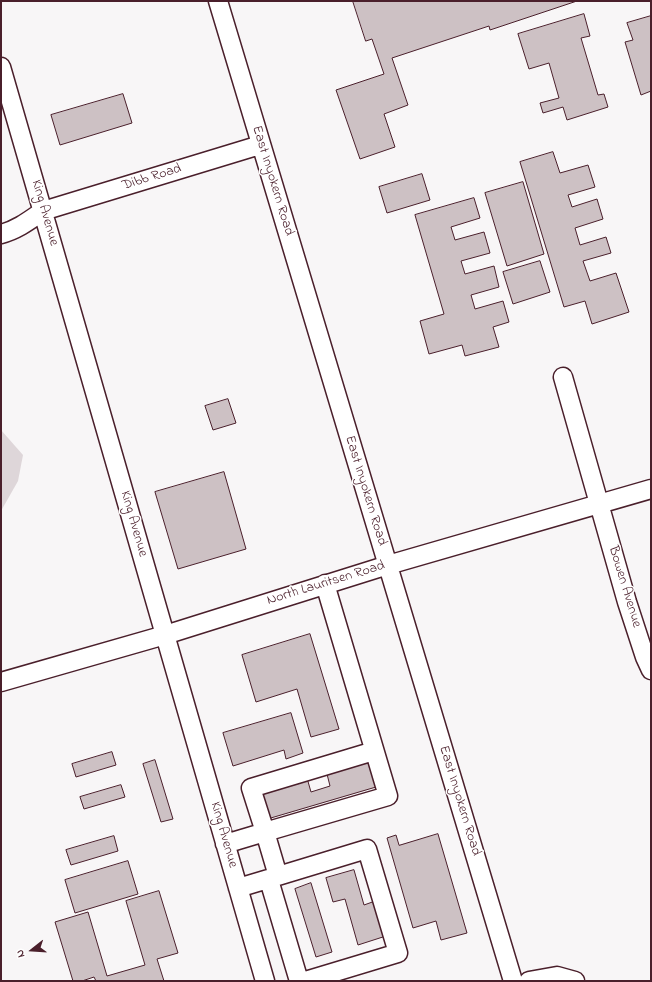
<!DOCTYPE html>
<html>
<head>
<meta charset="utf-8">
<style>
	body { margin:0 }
	#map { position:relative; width:652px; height:982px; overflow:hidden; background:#f8f6f7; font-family:"Indie Flower",sans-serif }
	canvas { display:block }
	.frame { position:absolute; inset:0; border:2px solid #4a1f2b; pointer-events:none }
	.north { position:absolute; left:12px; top:930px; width:40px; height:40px; -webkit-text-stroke:3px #fff; paint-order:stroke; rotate:253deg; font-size:11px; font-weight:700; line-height:16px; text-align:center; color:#4a1f2b }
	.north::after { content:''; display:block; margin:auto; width:14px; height:18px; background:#4a1f2b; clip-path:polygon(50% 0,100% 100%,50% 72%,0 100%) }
</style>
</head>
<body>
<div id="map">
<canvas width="652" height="982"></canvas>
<div class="frame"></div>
<div class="north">N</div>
</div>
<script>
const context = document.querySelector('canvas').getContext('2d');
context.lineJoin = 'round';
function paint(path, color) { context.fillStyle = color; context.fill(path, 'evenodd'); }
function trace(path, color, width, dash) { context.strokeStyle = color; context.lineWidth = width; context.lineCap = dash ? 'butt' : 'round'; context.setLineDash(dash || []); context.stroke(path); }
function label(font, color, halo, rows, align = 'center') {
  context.font = font + ' "Indie Flower",sans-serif'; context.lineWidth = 3; context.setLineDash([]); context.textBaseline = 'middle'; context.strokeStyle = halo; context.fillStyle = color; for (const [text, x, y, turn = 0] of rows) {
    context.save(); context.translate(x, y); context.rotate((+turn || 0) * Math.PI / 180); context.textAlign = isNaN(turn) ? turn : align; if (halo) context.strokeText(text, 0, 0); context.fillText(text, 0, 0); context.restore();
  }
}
paint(new Path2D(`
	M1,430L23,455L18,481L1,511Z`), '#ded6d9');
const building = new Path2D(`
	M353,1H577L490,30L489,26L392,58L408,105L384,114L395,147L360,159L336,90L384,74L372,39L366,41Z
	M584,14L590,36L581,38L598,95L604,94L608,107L567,120L563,107L543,113L540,103L559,98L549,63L529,69L518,34Z
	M651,16V91L641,95L625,42L633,40L627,23Z
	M123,94L132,123L60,145L51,115Z
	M553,152L560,173L588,165L595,187L568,195L572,207L597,199L603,219L575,228L580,245L606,237L611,253L583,261L590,281L616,273L629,312L592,324L585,301L564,307L520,162Z
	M422,174L430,200L387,213L379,187Z
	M523,182L544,254L507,266L485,193Z
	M474,198L480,218L451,227L455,240L484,232L490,253L461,261L465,274L494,266L499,287L471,295L475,309L503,301L509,322L493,327L499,347L465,356L462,345L429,354L420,321L444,314L415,215Z
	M540,261L550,292L513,304L503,272Z
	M228,399L236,423L213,430L205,406Z
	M224,472L246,549L178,569L155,492Z
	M310,634L339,729L311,737L297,689L256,702L242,655Z
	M291,713L303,753L286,759L284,750L233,766L223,733Z
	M112,752L116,765L76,777L72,764Z
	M155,760L173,819L161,822L143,764Z
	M369,761L376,787L264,820L256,794L307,778L311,792L330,786L327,774Z
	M121,785L125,797L84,809L80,797Z
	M438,834L467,933L441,940L436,921L413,928L387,838L396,835L399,845Z
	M114,836L118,851L71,865L66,850Z
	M128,861L138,894L75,913L65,880Z
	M354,870L364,905L378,900L389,935L358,945L345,899L333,902L326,878Z
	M311,883L332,952L316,957L295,889Z
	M159,891L178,953L157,959L164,981H96L94,977L82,981H73L55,922L88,912L107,976L145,965L126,901Z`);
paint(building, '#cdc1c4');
trace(building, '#4a1f2b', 1);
const minor = new Path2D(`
	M218,1L513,981
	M1,67L265,981
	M1,234C17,230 30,220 43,211L260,145
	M563,377L627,602L645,657L651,670
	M1,682L165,635L388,565L651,489
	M225,844L265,832L251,788L374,751
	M269,880L299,981
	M238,888L278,876
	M305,981L398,953L367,849L278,876L265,832L388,796L325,584
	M529,981L557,976L575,981`);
trace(minor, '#4a1f2b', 21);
trace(minor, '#fff', 18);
label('14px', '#4a1f2b', '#fff', [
	["Dibb Road",152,178,-17],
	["East Inyokern Road",272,181,73],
	["King Avenue",44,213,74],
	["East Inyokern Road",365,491,73],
	["King Avenue",133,524,74],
	["North Lauritsen Road",326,584,-17],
	["Bowen Avenue",624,587,73],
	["East Inyokern Road",459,801,73],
	["King Avenue",223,835,74]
]);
</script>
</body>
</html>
